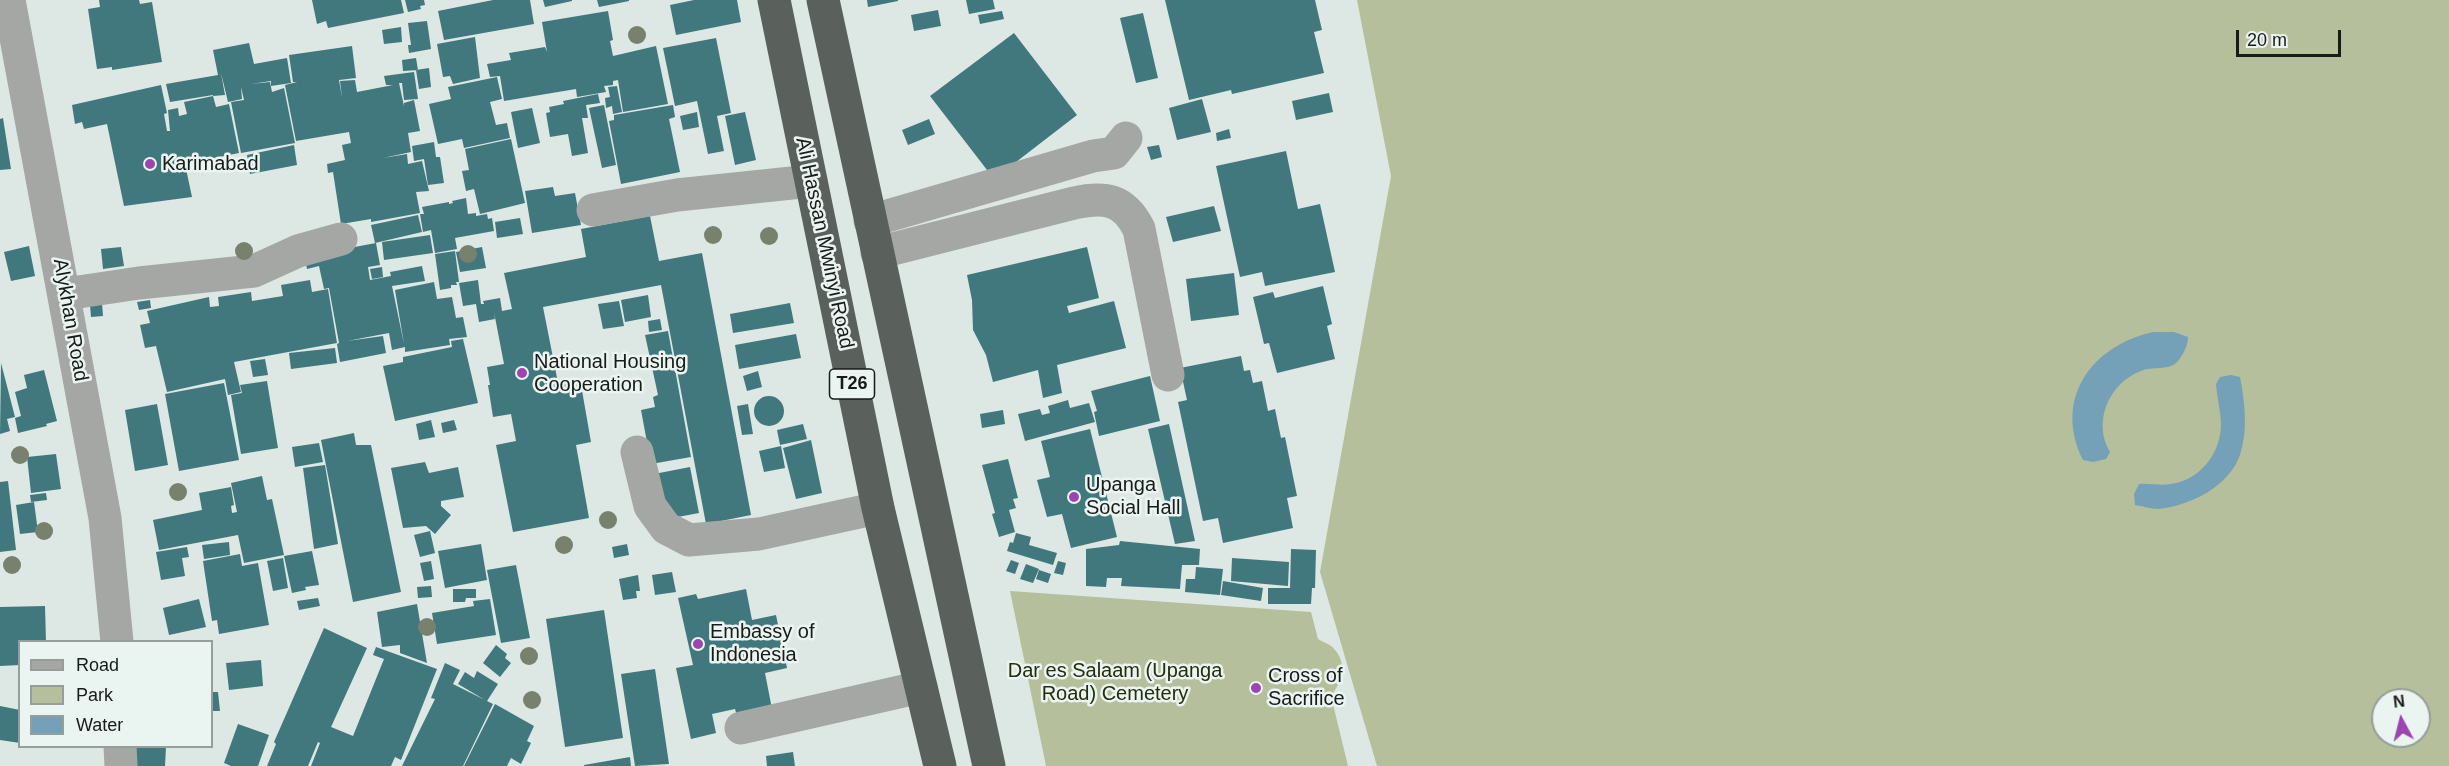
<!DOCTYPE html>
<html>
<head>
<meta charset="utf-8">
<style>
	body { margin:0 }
	#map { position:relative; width:2449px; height:766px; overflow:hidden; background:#dde7e4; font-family:Helvetica,sans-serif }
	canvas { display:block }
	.legend { position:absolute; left:18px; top:640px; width:195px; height:108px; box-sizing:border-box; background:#eaf4f1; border:2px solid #969d9b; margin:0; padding:8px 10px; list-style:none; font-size:18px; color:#181b1a }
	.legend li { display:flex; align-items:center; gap:12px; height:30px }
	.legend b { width:30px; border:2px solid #969d9b }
	.north { position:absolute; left:2371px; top:688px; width:60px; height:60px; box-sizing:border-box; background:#eaf4f1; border:2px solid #969d9b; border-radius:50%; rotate:353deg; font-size:16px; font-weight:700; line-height:24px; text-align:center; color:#181b1a }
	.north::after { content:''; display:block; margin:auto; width:21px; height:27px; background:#9c45b2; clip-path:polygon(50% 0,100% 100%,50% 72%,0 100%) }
	.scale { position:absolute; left:2236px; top:30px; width:105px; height:27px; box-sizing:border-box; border:3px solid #181b1a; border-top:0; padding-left:8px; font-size:18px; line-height:21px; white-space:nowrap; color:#181b1a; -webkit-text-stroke:4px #eaf4f1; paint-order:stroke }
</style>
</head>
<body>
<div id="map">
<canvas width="2449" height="766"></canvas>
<ul class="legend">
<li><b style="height:8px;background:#a4a7a4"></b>Road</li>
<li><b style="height:16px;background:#b6bf9b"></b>Park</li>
<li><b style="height:16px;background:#74a0b8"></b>Water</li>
</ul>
<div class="north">N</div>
<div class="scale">20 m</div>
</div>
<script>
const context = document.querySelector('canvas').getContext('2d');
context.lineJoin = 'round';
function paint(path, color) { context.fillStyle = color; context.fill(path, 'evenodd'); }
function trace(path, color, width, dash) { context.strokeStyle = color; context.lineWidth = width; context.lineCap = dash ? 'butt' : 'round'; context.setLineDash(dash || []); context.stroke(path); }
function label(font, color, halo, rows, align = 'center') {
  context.font = font + ' Helvetica,sans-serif'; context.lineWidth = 5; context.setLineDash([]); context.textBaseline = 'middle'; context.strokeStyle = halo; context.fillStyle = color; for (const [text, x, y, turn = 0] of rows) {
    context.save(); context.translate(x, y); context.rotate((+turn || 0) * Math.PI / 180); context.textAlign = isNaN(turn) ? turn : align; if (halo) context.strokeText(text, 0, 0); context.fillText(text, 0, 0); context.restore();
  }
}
paint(new Path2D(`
	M1357,0H2449V766H1377L1320,572L1391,176ZM2383,700H2419V736H2383Z
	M1010,591L1311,612L1318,639C1323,642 1332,645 1335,650C1348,665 1341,683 1331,696L1348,766H1046Z`), '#b6bf9b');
paint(new Path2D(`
	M2153,332H2174L2188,337C2188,345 2183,356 2177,362C2169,371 2151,366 2141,371C2109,383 2092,422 2110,452L2106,459L2093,462L2083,460C2053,399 2091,346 2153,332Z
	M2231,375L2240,377C2245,403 2248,430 2240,455C2229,487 2189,506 2158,509C2151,509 2143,506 2135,505L2134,494L2139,484C2150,483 2160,486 2171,484C2200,480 2220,454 2221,426C2221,412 2217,398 2216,384L2220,377Z`), '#74a0b8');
paint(new Path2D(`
	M99,0H139L140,4L152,2L162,62L112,70V67L97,69L88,9L100,7Z
	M312,0H401L404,13L328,28L326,21L317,24Z
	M405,0H424L425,5L420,6L421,9L408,12Z
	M493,0H530L534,24L444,40L438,11Z
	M543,0H572V1L545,7Z
	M597,0H629V1L599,7Z
	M694,0H737L741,22L676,35L670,5Z
	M867,0H898V1L868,7Z
	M966,0H993L995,9L969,14Z
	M1165,0H1315L1322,30L1314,32L1324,73L1232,94L1231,90L1189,100Z
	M938,10L941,26L914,31L911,15Z
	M608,11L613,40L610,41L613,56L656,46L668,104L623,112L618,80L613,81V85L604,86L606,92L577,97L576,89L504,101L500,76L490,77L487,64L511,60L509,53L545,47L547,52L542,22Z
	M1002,11L1004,19L980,24L978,15Z
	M1143,13L1158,78L1136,83L1120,18Z
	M427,21L431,49L409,53L408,45H411L408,23Z
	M401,27L402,42L384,44L382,30Z
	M1014,33L1077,115L994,179L930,96Z
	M475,37L480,78L453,84L450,76L443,77L437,44Z
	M716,38L731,113L717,116L724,151L708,154L697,101L675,106L663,48Z
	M249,43L254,64L287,58L291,83L271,86V81L251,84L270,82L272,92L284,88L295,143L241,153L231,102L244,100L241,87L242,99L228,102L221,73L225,95L213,96V95L170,102L166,84L218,75L213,50Z
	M352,46L356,78L339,80L342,98L340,81L355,80L357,92L393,85H386L384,76L414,72L418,99L404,100L402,83H399L404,106V103L414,100L420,131L408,133L411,152L383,158L407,154L408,164L422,161L429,191L416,192L420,213L371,222V219L341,224L333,172L328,173L327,164L345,160L342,145L351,143L349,132L296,141L285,85L297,82H293L289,55Z
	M416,58L418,70L403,71L402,60Z
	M429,68L431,87L419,89L416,70Z
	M497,77L502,99L490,102L496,125L507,123L510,138L464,148L462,139L438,144L429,104L451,99L448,87Z
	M161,85L167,113L164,114L167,131H170L168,110L178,108L179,116L187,114L184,102L213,96L216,107L229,104L239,153L185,164L192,197L124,206L107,124L84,129L82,122L75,124L72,105Z
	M617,86L622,112L613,114L612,106L606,108L605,98L610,97L608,87Z
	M1329,93L1333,112L1296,120L1292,101Z
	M598,94L600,103L586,105L588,118H582L588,153L572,156L568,134L550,137L546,113L550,112L549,107L564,104L563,101Z
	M1202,99L1211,132L1177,140L1169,108Z
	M604,105L616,165L602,168L589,108Z
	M673,105L675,117L669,119L680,172L621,184L609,121L614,120V115Z
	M532,108L540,143L518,148L511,112Z
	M697,112L699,127L683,130L680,116Z
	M745,112L756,160L735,165L725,116Z
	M3,118L11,169L0,170V119Z
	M929,119L935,134L908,145L902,130Z
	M1229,129L1231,138L1217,141L1216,133Z
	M511,139L525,203L480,214L474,189L466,191L462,171L469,170L465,149Z
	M434,142L436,157H440L444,183L428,185L424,159L414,161L412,146Z
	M294,145L297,165L250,174L247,155Z
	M1159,145L1162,157L1151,160L1147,147Z
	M1286,151L1298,209L1320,204L1335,272L1265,286L1262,272L1240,277L1216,166Z
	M553,187L555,196L575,193L581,225L532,233L525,191Z
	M466,198L468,214L476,213V216L487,214L488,219L492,218L494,231L455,238L457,249L435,253L431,230L423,232L420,214H424L422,207L449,202V204L453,203L452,201Z
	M1214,206L1221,231L1173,242L1166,217Z
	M418,215L422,232L375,243L371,225Z
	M650,216L659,261L702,253L751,515L706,524L661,285L543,307L558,383L580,379L591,442L576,445L589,518L513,532L496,445L516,441L511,414L493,417L488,385H490L487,367L504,364L494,312L495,319L479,322L476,304L463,306L459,283L478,280L481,304H484L483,301L500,298L502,311L512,309L504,273L586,257L581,229Z
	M520,218L523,234L497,238L495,222Z
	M430,235L433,253L384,260L382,242Z
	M376,243L380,265L368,267L370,280L391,276L390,272L422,266L425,281L392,286L404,344L395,290L434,282L437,299L452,297L456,318L463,317L467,337L449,339L450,345L405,352V347L392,350L389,333L347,341L383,336L386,353L340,362L337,344L339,343L329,288L324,289L319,266L307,269L305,259L317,254Z
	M29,246L35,276L11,281L4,252Z
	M121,247L124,266L103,269L101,249Z
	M482,247L486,268L460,272L456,252Z
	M1087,247L1099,298L1067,306L1069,313L1114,301L1126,348L1057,365L1062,393L1043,398L1038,370L993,382L986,355L973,330L972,300L967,275Z
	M455,251L459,282H456L457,285H451V288L440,290L435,254Z
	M382,267L383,277L372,279L370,269Z
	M1234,273L1239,315L1191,321L1186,279Z
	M310,280L312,292L328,289L337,343L234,362L241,392L228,395L225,379L167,392L156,346L145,348L140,325L150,323L147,311L209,297L210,307L219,306L218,297L251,292L252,301L283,296L281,285Z
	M1323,286L1332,324L1327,326L1335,359L1277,373L1269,343L1264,344L1253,297L1273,292L1275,298Z
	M648,295L651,317L625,322L621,300Z
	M150,300L151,308L139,310L137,302Z
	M619,301L624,326L603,329L598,304Z
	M102,303L103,316L91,317L90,305Z
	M790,303L794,323L733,333L730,314Z
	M660,319L662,330L649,332L648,321Z
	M668,331L691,457L651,464L641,410L655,407L653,397L658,395L645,335Z
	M796,334L801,358L739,369L735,345Z
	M463,339L478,403L395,421L383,366L403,362V357L452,347L451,341Z
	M335,348L337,363L291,369L289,353Z
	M1241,356L1244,371L1250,370L1253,383L1262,381L1268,411L1275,409L1281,438L1285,437L1297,496L1287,498L1293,528L1223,543L1218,518L1203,521L1178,402L1187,400L1180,368Z
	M265,359L268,375L253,377L250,361Z
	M1,363L15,417L7,419L10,431L0,434Z
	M44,370L57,421L46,424L47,426L18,433L15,418L21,416L15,392L27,388L24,375Z
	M758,371L762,387L747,391L743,376Z
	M1150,376L1160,421L1099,436L1094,412L1097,411L1091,391Z
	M267,381L278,448L241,454L231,395L242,393L240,385Z
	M224,383L239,460L179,471L165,394Z
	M754 411a15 15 0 1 1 30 0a15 15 0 1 1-30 0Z
	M1068,400L1070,408L1089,403L1095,422L1025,441L1018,414L1040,409L1042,415L1050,413L1048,406Z
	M157,404L168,465L135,471L125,410Z
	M748,404L753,434L742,435L737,406Z
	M1003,410L1005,424L982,428L980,414Z
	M431,420L435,437L419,440L416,424Z
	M454,420L457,430L443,433L441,423Z
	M803,424L807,439L780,445L777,430Z
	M1169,424L1195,541L1175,544L1148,429Z
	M1090,429L1117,537L1071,548L1062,514L1047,517L1037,480L1050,477L1041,441Z
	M354,433L356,445H371L401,592L353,602L321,440Z
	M811,440L822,493L796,499L783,448Z
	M319,443L323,462L295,467L292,447Z
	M781,446L785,468L764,472L759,451Z
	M56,454L61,489L31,493L27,457Z
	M1008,459L1018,498L1013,499L1016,508L1009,510L1015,532L999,537L992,514L995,513L982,465Z
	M425,462L429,473L458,467L464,497L441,501V506L451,515L435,534L426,526L403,528L391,468Z
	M325,465L338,544L314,549L303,468Z
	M690,467L699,513L667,519L649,475Z
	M262,476L267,500L272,499L284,555L244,563L238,535L159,550L153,520L202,510L199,493L231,487L234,505L231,506L232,513L237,512L231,483Z
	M8,481L16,550L0,552V482Z
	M46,493L47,500L31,502L30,495Z
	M34,502L38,532L20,534L16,505Z
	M430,531L435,553L420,557L414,535Z
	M1016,533L1031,537L1029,545L1057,553L1053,565L1007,551L1010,542L1013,543Z
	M1120,541L1200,549L1199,565H1182L1180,589L1121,586L1122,578H1107L1106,587L1086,586V549L1119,545Z
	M229,542L230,555L204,559L202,545Z
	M481,544L487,580L445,588L438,551Z
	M627,544L629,555L614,558L612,547Z
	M187,547L189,557L182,558L185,576L161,580L156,552Z
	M1291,549L1316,550L1315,588H1312L1311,604H1268V588H1290Z
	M312,551L319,585L305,587L306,590L292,593L284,556Z
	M240,554L242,566L258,563L269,625L219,634L217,620L212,621L203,561Z
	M283,558L288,588L273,591L267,561Z
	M1232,558L1289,562L1288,586L1231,581Z
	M1011,560L1019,563L1015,574L1006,571Z
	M431,561L434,579L424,581L420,563Z
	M1058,561L1066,563L1063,575L1054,573Z
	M1026,564L1039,569L1033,583L1020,579Z
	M516,565L530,638L501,643L487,570Z
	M1196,567L1223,569L1220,595L1185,592L1186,579H1195Z
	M1039,570L1051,574L1048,583L1036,579Z
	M672,572L676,592L655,595L652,575Z
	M638,575L640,591H636L637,598L623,600L619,579Z
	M1223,581L1263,588L1261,601L1221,595Z
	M431,586L432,597L418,598L417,587Z
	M453,589H476V598H466L465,602H453Z
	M746,589L752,620L776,615L787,668L765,673L772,709L737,716L735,709L712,714L716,733L691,739L676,668L693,665L678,598L696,594L698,599Z
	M318,598L320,606L299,610L297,601Z
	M199,599L206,627L169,635L163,608Z
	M490,599L496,635L437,644L432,613L474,606L473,601Z
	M417,604L427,663L400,653V645L382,647L377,612Z
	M45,606L46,642H20V665L0,666V607Z
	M604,610L623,738L565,747L546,619Z
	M324,628L367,648L331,727L353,736L384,659L373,655L376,647L437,669L401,760L395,757L391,766H311L320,743L318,742L308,766H267L276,744L274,742Z
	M496,645L507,654L505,658L511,663L500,677L483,663Z
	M261,660L263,686L229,690L226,663Z
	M445,663L460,670L453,684L485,700L458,684L465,672L474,678L477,671L498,684L487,701L493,704L463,766H402L435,699L431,698Z
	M655,669L669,764L635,766L621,674Z
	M212,692H218L220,711H212Z
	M495,704L534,726L527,741L531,743L521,764L511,758L507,766H464Z
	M0,706L20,710V743L0,740Z
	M238,724L269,735L258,766H231L224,763Z
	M132,747H166L165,766H130Z
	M793,752L795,766H767L766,756Z
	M630,757L631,766H584V765Z`), '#40787e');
trace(new Path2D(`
	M9,0L105,518L117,642
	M593,210L677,195L811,181
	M870,221L1093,156L1114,153L1126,138
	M877,253L1074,203C1105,196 1124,199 1139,229L1168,375
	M65,294L139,283L254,271L298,251L341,239
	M637,452L650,506L666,528L689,540L759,534L878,508
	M741,728L921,687
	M120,746L121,766`), '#a4a7a4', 33);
trace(new Path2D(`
	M774,0L878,508L940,766
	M823,0L989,766`), '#5a605b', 33);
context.fillStyle = '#78816d';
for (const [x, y] of [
	[637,35],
	[713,235],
	[769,236],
	[244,251],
	[468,254],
	[20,455],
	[178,492],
	[608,520],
	[44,531],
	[564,545],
	[12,565],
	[427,627],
	[529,656],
	[532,700]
]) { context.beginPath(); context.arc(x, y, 9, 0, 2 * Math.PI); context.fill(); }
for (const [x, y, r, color] of [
	[150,164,6,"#9c45b2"],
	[522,373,6,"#9c45b2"],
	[1074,497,6,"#9c45b2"],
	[698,644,6,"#9c45b2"],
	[1256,688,6,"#9c45b2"]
]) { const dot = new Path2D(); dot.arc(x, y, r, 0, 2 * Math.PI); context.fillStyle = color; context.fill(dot); trace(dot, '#eaf4f1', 2); }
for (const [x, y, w] of [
	[852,384,45]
]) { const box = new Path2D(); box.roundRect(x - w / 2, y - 15, w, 30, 4.5); context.fillStyle = '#eaf4f1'; context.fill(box); trace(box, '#181b1a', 1.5); }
label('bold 18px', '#181b1a', null, [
	["T26",852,384]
]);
label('20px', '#181b1a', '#eaf4f1', [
	["Karimabad",162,164],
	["National Housing",534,362],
	["Cooperation",534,385],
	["Upanga",1086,485],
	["Social Hall",1086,508],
	["Embassy of",710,632],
	["Indonesia",710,655],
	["Cross of",1268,676],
	["Sacrifice",1268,699]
], 'left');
label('20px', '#181b1a', '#eaf4f1', [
	["Ali Hassan Mwinyi Road",824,243,78],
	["Alykhan Road",70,320,80]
]);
label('20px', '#262d0b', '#eaf4f1', [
	["Dar es Salaam (Upanga",1115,671],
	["Road) Cemetery",1115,694]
]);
</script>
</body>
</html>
